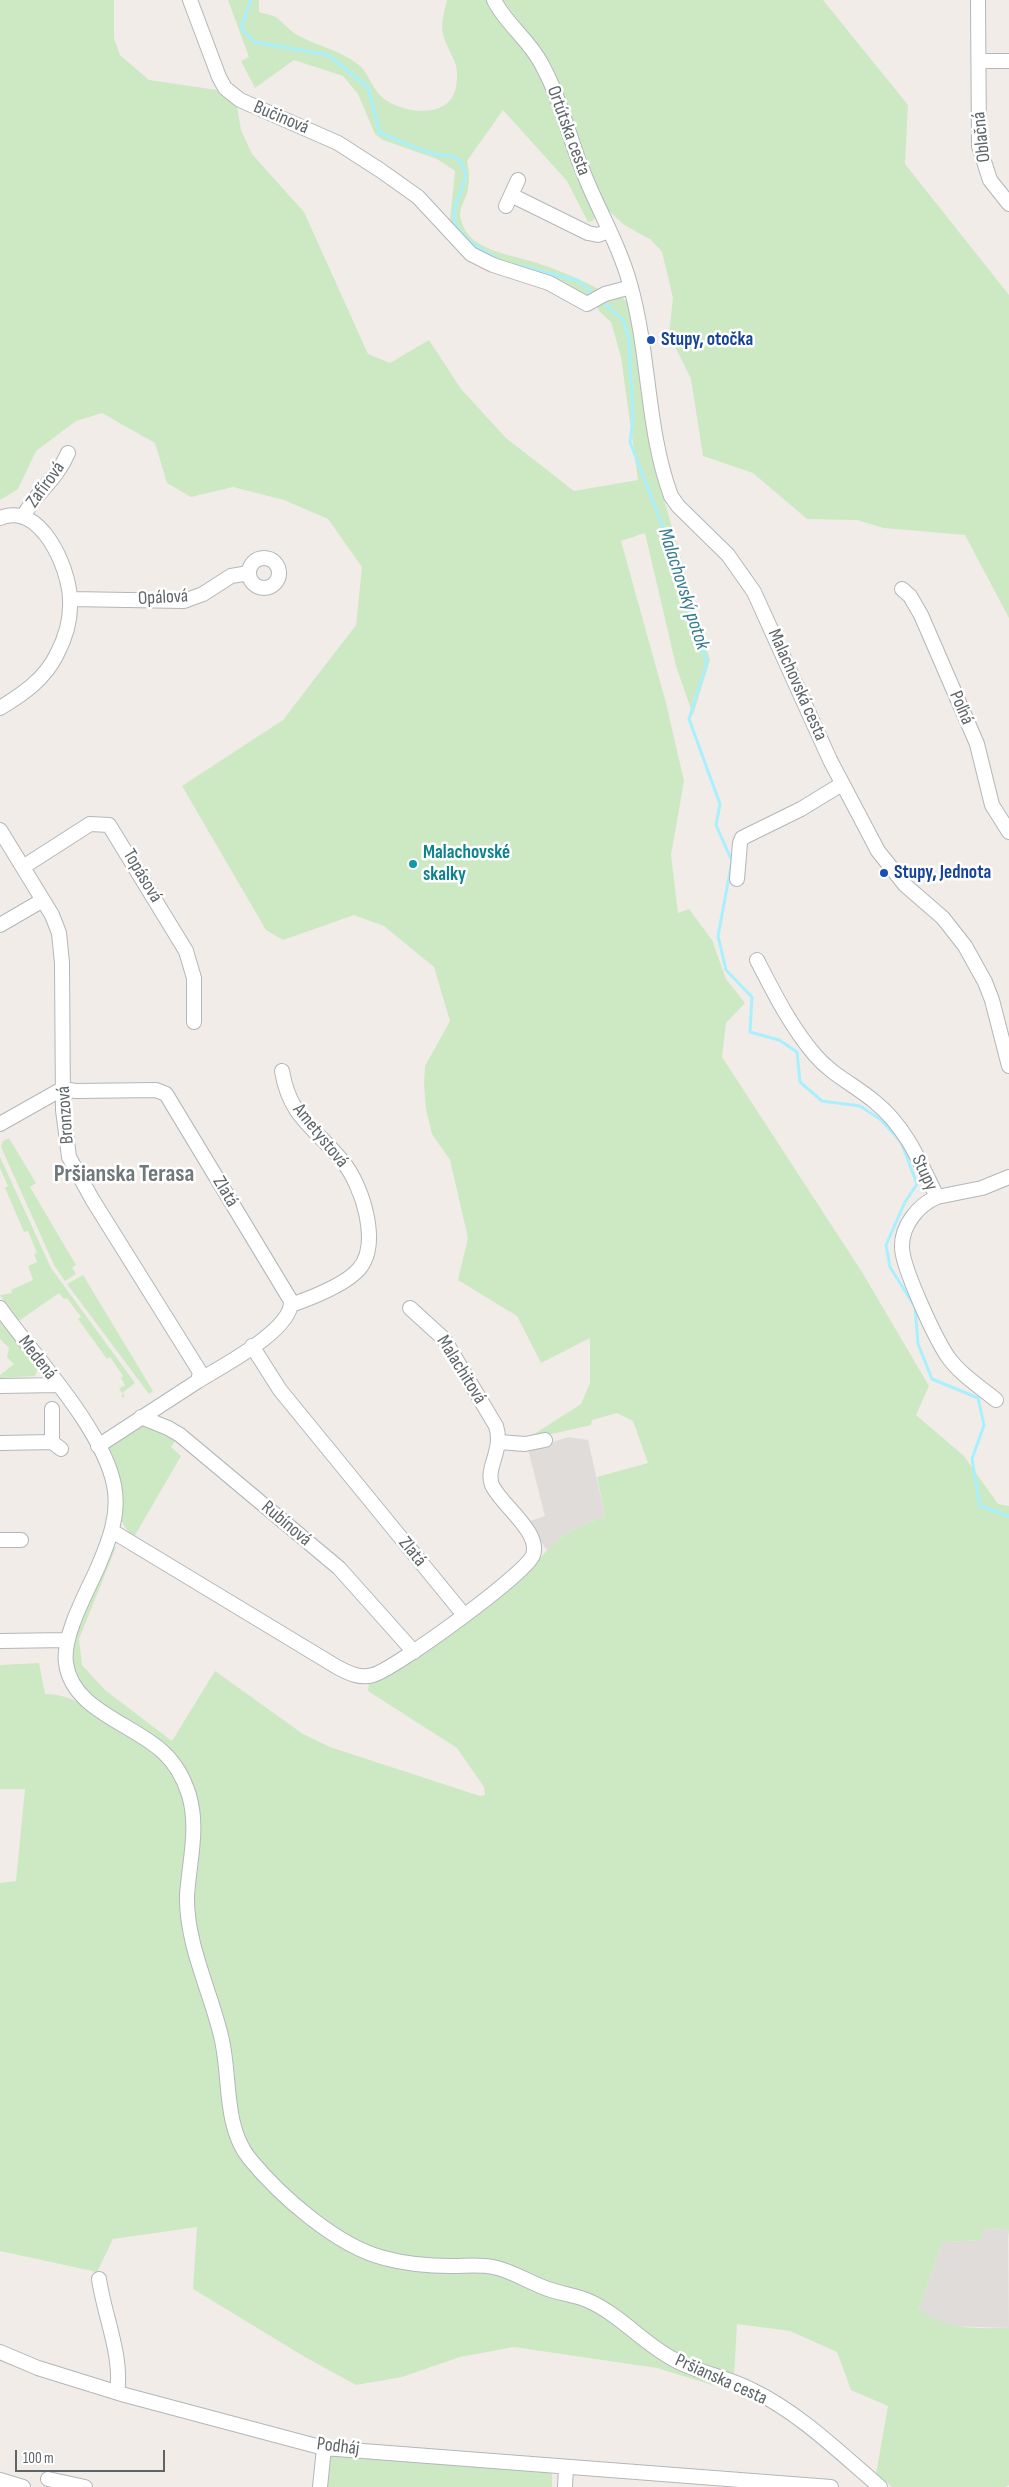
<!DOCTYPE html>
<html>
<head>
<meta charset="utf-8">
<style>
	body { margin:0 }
	#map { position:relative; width:1009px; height:2487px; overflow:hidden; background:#f1ece7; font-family:"Sofia Sans Condensed",sans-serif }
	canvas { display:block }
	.scale { position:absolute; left:15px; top:2450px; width:150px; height:22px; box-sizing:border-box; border:2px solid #5e6568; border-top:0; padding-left:6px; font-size:15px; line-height:18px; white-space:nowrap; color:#5e6568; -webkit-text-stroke:4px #fff; paint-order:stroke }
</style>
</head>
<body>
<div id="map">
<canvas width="1009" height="2487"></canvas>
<div class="scale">100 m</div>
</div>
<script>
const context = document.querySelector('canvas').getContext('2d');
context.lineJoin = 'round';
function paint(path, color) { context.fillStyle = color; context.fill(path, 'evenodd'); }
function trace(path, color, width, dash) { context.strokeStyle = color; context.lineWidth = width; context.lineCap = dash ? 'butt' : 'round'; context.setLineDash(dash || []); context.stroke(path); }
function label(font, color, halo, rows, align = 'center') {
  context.font = font + ' "Sofia Sans Condensed",sans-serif'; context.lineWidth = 5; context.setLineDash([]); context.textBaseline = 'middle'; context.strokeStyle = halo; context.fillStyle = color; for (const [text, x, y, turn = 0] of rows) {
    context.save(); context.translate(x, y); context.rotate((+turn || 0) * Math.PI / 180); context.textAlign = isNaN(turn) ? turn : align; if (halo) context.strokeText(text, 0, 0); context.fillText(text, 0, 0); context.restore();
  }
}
paint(new Path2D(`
	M569,1437L588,1440L605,1516L568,1532L547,1550L527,1522L545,1516L528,1449Z
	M1008,2228L1009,2328L950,2326L930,2317L919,2309L942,2242L982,2240L981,2229Z`), '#e0dcd9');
paint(new Path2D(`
	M0,0H114V38L120,55L149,80L224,91L237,107L241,130L252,154L304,212L368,354L390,363L429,340L461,389L506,438L574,491L638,480L621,357L611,322L599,311L597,305L607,297H622L630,305L659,482L710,660L693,715L676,666L645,533L621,541L666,703L684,781L671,855L678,913L689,909L712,940L726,979L745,1003L726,1023L722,1057L862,1272L929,1386L916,1415L964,1456L998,1504L1009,1506V2240L1008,2228L982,2229V2240L942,2242L919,2309C948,2331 975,2328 1009,2328V2485L1005,2487H892L876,2474L888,2406L851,2390L837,2352L790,2331L737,2324L734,2377L719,2387L657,2368L514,2347L460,2357L402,2377L356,2385L305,2357L193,2289L197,2227L113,2239L97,2272L0,2251V1883L16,1881L25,1789H0V1665L39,1663L45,1694C72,1694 87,1708 110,1722C128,1735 150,1746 165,1762C193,1794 191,1879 195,1921L194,1901L201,1826L199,1813L185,1769L92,1697C81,1686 71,1673 71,1657C71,1629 99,1577 110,1550L116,1547L79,1639L82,1665L105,1690L172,1741L215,1671L303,1734L330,1747L480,1796L485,1795L484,1787L457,1748L368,1691L369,1682L499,1594L535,1565L547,1550L568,1532L605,1516L597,1477L648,1463L633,1421L617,1413L592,1420L591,1425L525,1440L581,1404L590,1383V1338L541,1363L517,1316L458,1280L468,1238L450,1160L432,1134L426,1109L424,1084L425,1066L450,1021L434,967L384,926L354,915L283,940L266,930L182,786L283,720L356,625L362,567L328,519L284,500L233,487L191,497L167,483L155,443L102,413L76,421L36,451L18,489L0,500Z
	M228,0H259V12C265,14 273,15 277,18C283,22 288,29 294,33C315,46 339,49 359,65C369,73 372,89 383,98C403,114 450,120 456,87C461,60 449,57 443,34C440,23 445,10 447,0H486L501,24L531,57L542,79L582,188L596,215L593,221L588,222L567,181L503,110L467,161C469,170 470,178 468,188C467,199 457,209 461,220C469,252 512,254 537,263C560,271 582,279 603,292L594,298L548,278L485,258L456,232L450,220L455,171L437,159L383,140L375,134L358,94L343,76L294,60L255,88L241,61L249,57Z
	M503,0H823L908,105L905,164L1009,295V618L965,535L884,528L857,520L807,519L753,473L703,456L691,379L669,334L673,298L662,252L651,240L623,224L605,207L551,64Z
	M9,1138L36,1183L30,1187L76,1265L72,1268L76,1274L65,1281L54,1265L1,1147L3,1141Z
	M0,1157L51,1268L135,1383L123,1392L125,1398L121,1396L123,1394L119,1389L125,1385L121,1378L123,1376L110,1357L107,1359L78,1319L81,1317L67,1298L64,1299L59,1293L20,1320L15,1318L0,1295L12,1293L11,1290L33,1280L28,1266L37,1262L34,1254L37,1253L28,1231L24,1232L5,1188L8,1186L0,1168Z
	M83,1275L153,1391L149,1394L67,1284Z
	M0,1322L38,1368L35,1376L0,1378V1375L14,1364L7,1357L9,1348L0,1339Z
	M139,1425L166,1431L176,1440L171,1447L181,1456L134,1537C113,1521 112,1478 107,1453L109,1447Z
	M331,2455L552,2472V2487H327Z`), '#cde9c3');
trace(new Path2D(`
	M251,0L241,28L254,42L328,55L368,87L380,133C399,140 418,150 438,155C444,156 451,154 456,158C479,176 451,197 454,218C456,237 486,252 501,261
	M516,265L579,281L595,296
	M602,301L624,321L629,340L633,418L630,442L669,543L707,663L689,719L720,804L716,825L732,861L718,936L726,970L752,997L750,1032L779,1040L797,1052L800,1082L822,1101L860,1106L881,1120L901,1142L917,1184L905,1202L886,1245L890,1267L915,1307L918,1344L932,1379L978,1398L984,1425L972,1459L980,1506L1009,1516`), '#a9f0ff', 3);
const minor = new Path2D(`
	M190,0L219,77L225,88L240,100L338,143L380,170L418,197L471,254L493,265L549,283L587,304L605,294L631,287
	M494,0C506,24 529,40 541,63C560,97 568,134 582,169C597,208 619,244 630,284C650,354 646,428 671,496L678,506L728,555L754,592L830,760L878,851L905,885L943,918L965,946L985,982L992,1000L1009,1066
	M978,0L979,146L990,180L1009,204
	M979,61H1009
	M511,195L588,233L598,235L609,231
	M506,206L518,180
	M23,517C35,493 56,481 68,453
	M0,518C40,501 69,567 70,599C71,617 66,637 57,654C45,679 23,694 0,708
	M249 573a15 15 0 1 1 30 0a15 15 0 1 1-30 0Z
	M902,589L910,596L921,615L977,744L992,805L1009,832
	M71,599L184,601L203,594L231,576L249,573
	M0,830L52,915L59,933L62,963L63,1110L69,1157L92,1199L200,1372L198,1381L98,1446
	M23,867L90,824L109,825L186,951L194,978V1022
	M737,879L740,843L742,838L801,809L842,784
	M0,925L43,900
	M757,960C774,993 791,1027 815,1055C832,1075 855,1085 875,1102C906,1127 920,1162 937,1197C918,1205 901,1226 902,1248C903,1269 935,1338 948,1357C960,1374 980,1387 996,1400
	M282,1071C290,1119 316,1128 343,1162C362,1185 381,1243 359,1269C345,1285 311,1298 291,1305
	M62,1089L76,1091L156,1090L166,1094L291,1301C293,1330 220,1367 198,1381
	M0,1124L62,1089
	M937,1197L982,1188L1009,1177
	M0,1308C34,1356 103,1429 114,1485C120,1514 109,1541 98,1567C87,1592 62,1636 66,1663C72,1710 132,1723 163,1752C175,1763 184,1779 189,1795C199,1829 189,1862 187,1896C186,1943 210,1990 221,2036C231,2075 223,2125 249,2158C280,2196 337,2246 384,2258C406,2264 428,2266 451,2266C465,2266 479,2264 493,2267C513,2271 530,2283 548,2289C562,2294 576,2295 589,2301C620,2315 643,2343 673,2359C698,2373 727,2377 752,2390C800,2413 840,2453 880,2487
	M252,1346L280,1390L464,1615
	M0,1386L58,1385
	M52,1409V1442
	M141,1417L168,1428L180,1435L339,1568L414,1652
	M499,1442L525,1444L545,1440
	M0,1443L52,1442L61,1449
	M112,1531L337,1667C348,1673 360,1679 373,1675C395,1669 527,1573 533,1555C541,1532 501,1505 492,1485C485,1468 504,1450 496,1426L444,1339L410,1308
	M0,1540H21
	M0,1641L68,1640
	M99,2279C104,2315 123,2357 117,2392
	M0,2352L38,2368L125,2395L324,2448L831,2487
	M48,2479L85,2487
	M0,2480L23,2487
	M320,2487L324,2448
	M565,2487L566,2467`);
trace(minor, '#b2b7ba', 16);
trace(minor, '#fff', 14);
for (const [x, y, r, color] of [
	[651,340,5,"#1a4fb4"],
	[413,864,5,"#0f9aa8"],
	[884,873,5,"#1a4fb4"]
]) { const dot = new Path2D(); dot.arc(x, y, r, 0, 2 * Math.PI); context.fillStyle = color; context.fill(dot); trace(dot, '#fff', 2); }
label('19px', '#5e6568', '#fff', [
	["Bučinová",281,118,23],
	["Ortútska cesta",568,131,70],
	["Oblačná",982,137,-96],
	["Zafírová",46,485,-54],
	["Opálová",163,598,-3],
	["Malachovská cesta",797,685,66],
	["Poľná",961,708,67],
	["Topásová",142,876,59],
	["Bronzová",66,1115,-94],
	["Ametystová",320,1136,51],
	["Stupy",924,1173,65],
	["Zlatá",225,1192,59],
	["Medená",37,1358,52],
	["Malachitová",461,1370,58],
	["Rubínová",286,1524,40],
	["Zlatá",412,1552,51],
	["Pršianska cesta",721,2380,24],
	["Podháj",338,2447,7]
]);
label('bold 19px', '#164399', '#fff', [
	["Stupy, otočka",661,340],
	["Stupy, Jednota",894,873]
], 'left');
label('bold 19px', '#0d838f', '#fff', [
	["Malachovské",423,853],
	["skalky",423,875]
], 'left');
label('italic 20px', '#357b93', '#fff', [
	["Malachovský potok",683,589,72]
]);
label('bold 24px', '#6f787a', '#fff', [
	["Pršianska Terasa",124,1175]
]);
</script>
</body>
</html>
